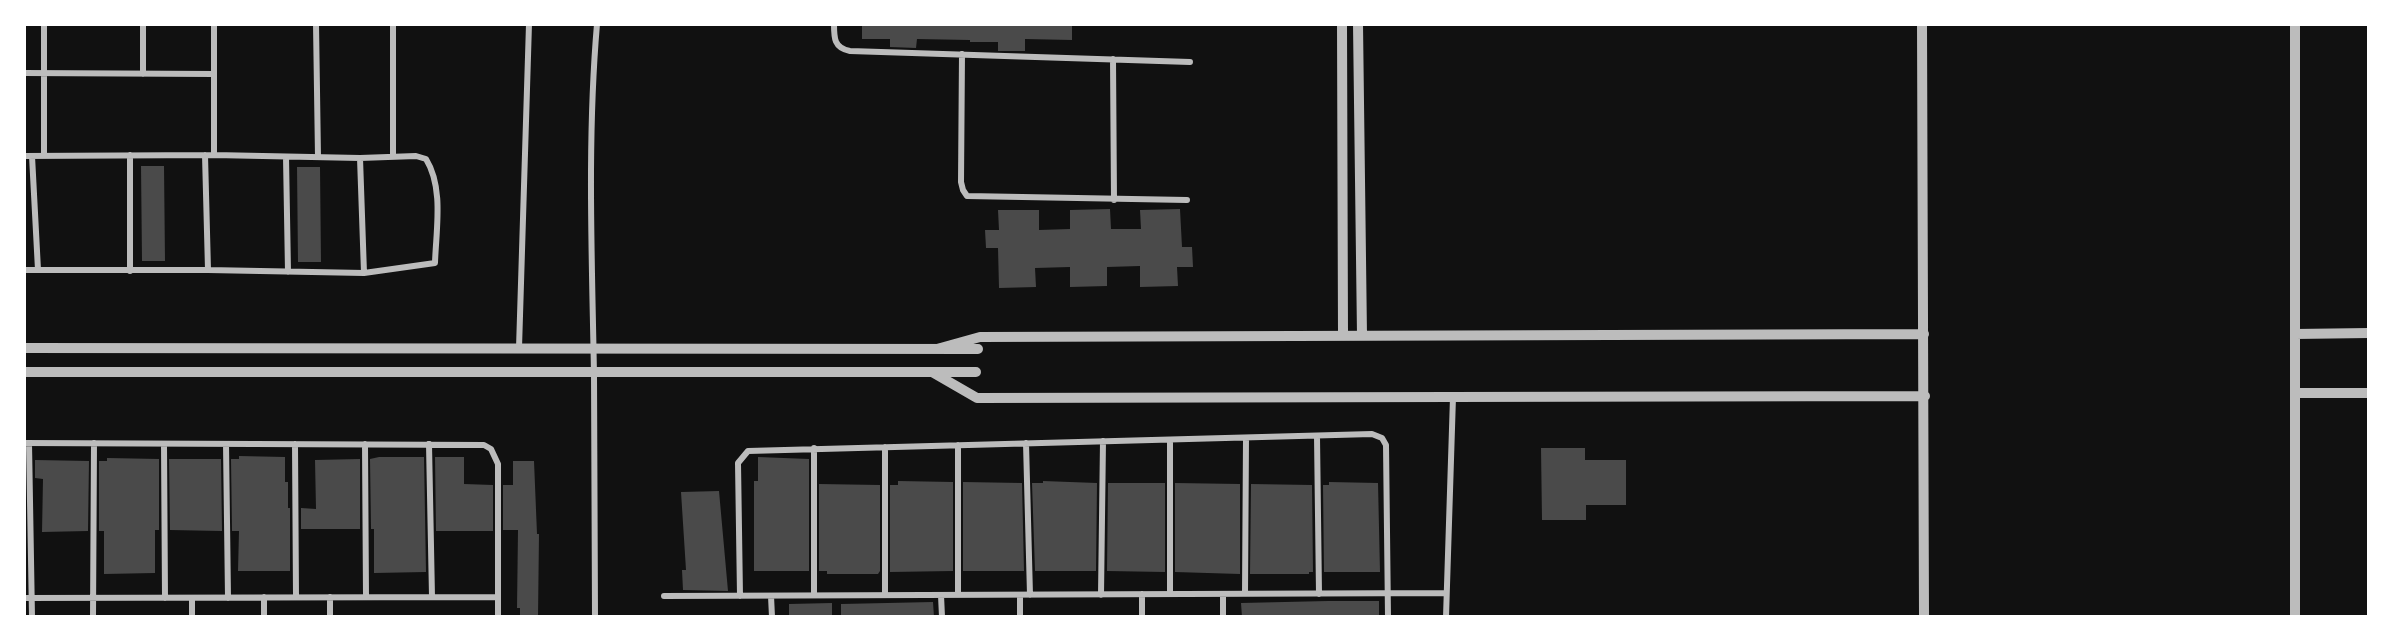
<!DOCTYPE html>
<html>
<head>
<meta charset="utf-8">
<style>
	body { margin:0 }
	#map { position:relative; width:2393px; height:641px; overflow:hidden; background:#111; font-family:"Work Sans",sans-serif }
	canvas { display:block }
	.frame { position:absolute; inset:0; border:26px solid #fff; pointer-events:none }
</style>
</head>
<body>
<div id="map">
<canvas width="2393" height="641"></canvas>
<div class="frame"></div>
</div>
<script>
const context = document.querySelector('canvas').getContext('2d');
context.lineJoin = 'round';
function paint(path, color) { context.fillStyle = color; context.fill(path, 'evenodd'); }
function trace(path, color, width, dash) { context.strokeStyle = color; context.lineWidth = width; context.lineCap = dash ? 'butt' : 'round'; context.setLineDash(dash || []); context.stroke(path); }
paint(new Path2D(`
	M862,24H1072V40L1025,39V51H998V42H970V40L917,39L916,48L890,47V39H862Z
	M141,166H164L165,261H142Z
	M297,167H320L321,262H298Z
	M1110,209L1111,229H1141L1140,210L1180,209L1182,247H1192L1193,267H1177L1178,286L1140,287V266L1107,267V286L1070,287V267L1035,268L1036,287L999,288L998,248H986L985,230H999L998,210H1039V230L1070,229V210Z
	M1541,448H1585V460H1626V505H1586V520H1542Z
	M239,456L285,457V482H288V508H290V571H238L239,531H232L231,459H239Z
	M379,457H424L426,572L374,573V529H371L370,459Z
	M435,457H464V484L493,485V531H436Z
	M758,457L809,459V571H754V481H758Z
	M107,458L159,459V530H155V573L104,574V531H99V461H107Z
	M169,459H221L222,531L170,530Z
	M360,459V529H301V508L316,509L315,460Z
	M35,460L89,461L88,531L42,532L43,479L35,478Z
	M513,461H534L537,534H539L538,617H520V608H517L518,530H503V485H513Z
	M898,481L953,482V571L890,572V485H898Z
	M1043,481L1097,483L1096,571H1035L1032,483H1043Z
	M963,482L1022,483L1024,571H963Z
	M1329,482L1378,483L1380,572H1324L1323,485H1329Z
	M1108,483H1165V572L1107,571Z
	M1175,483L1240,484V574L1175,572Z
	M819,484L880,485V571L878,574H827V571H819Z
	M1251,484L1312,485L1313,572H1309V574H1250Z
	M719,491L728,591L683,590L682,570H686L681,492Z
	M1328,601H1379V617H1242L1241,603Z
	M933,602L934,617H841V604Z
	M832,603V617H789V604Z`), '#4a4a4a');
trace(new Path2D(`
	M214,24V155
	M316,24L318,157
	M393,24V156
	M834,24C834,38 834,48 850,51L1190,62
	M962,54L961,182L963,190L967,196L1187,200
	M1113,59L1114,200
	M24,73L214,74
	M143,74V24
	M44,155V24
	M130,155V271
	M205,155L208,270
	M24,156L214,155L360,158L416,156L426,159C444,188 436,230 435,263L364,273L208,270H24
	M32,156L38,270
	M286,157L288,272
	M360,158L364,273
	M519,348L529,24
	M1317,436L1319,594
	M24,443L484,445L491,449L498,464V617
	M29,443L32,617
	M1026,443L1030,595
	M164,444L165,598
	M226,444L228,598
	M295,444L296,597
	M365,444L366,597
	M429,444L432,597
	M958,445V595
	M814,448V595
	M1142,594V617
	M1170,594V440
	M1223,594V617
	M1245,594L1246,438
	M885,595V447
	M941,595L942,617
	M1020,595V617
	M1101,595L1103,441
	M664,596L1446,593
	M740,596L738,463L748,451L1372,434L1382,438L1386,445L1388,617
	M771,596L772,617
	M264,597V617
	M330,597V617
	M24,598L498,597
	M192,598V617
	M93,617L94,443
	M595,617C594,536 595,456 594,375C592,258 587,141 597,24
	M1446,617L1453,397`), '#bcbcbc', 6);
trace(new Path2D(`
	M1342,24L1343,336
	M1358,24L1362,336
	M1922,24L1924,617
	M2295,24V617
	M2295,334L2369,333
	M24,348L978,349
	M937,349L980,337L1924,334
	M24,372H976
	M932,372L977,398L1925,396
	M2295,393H2369`), '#bcbcbc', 10);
</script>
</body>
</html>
